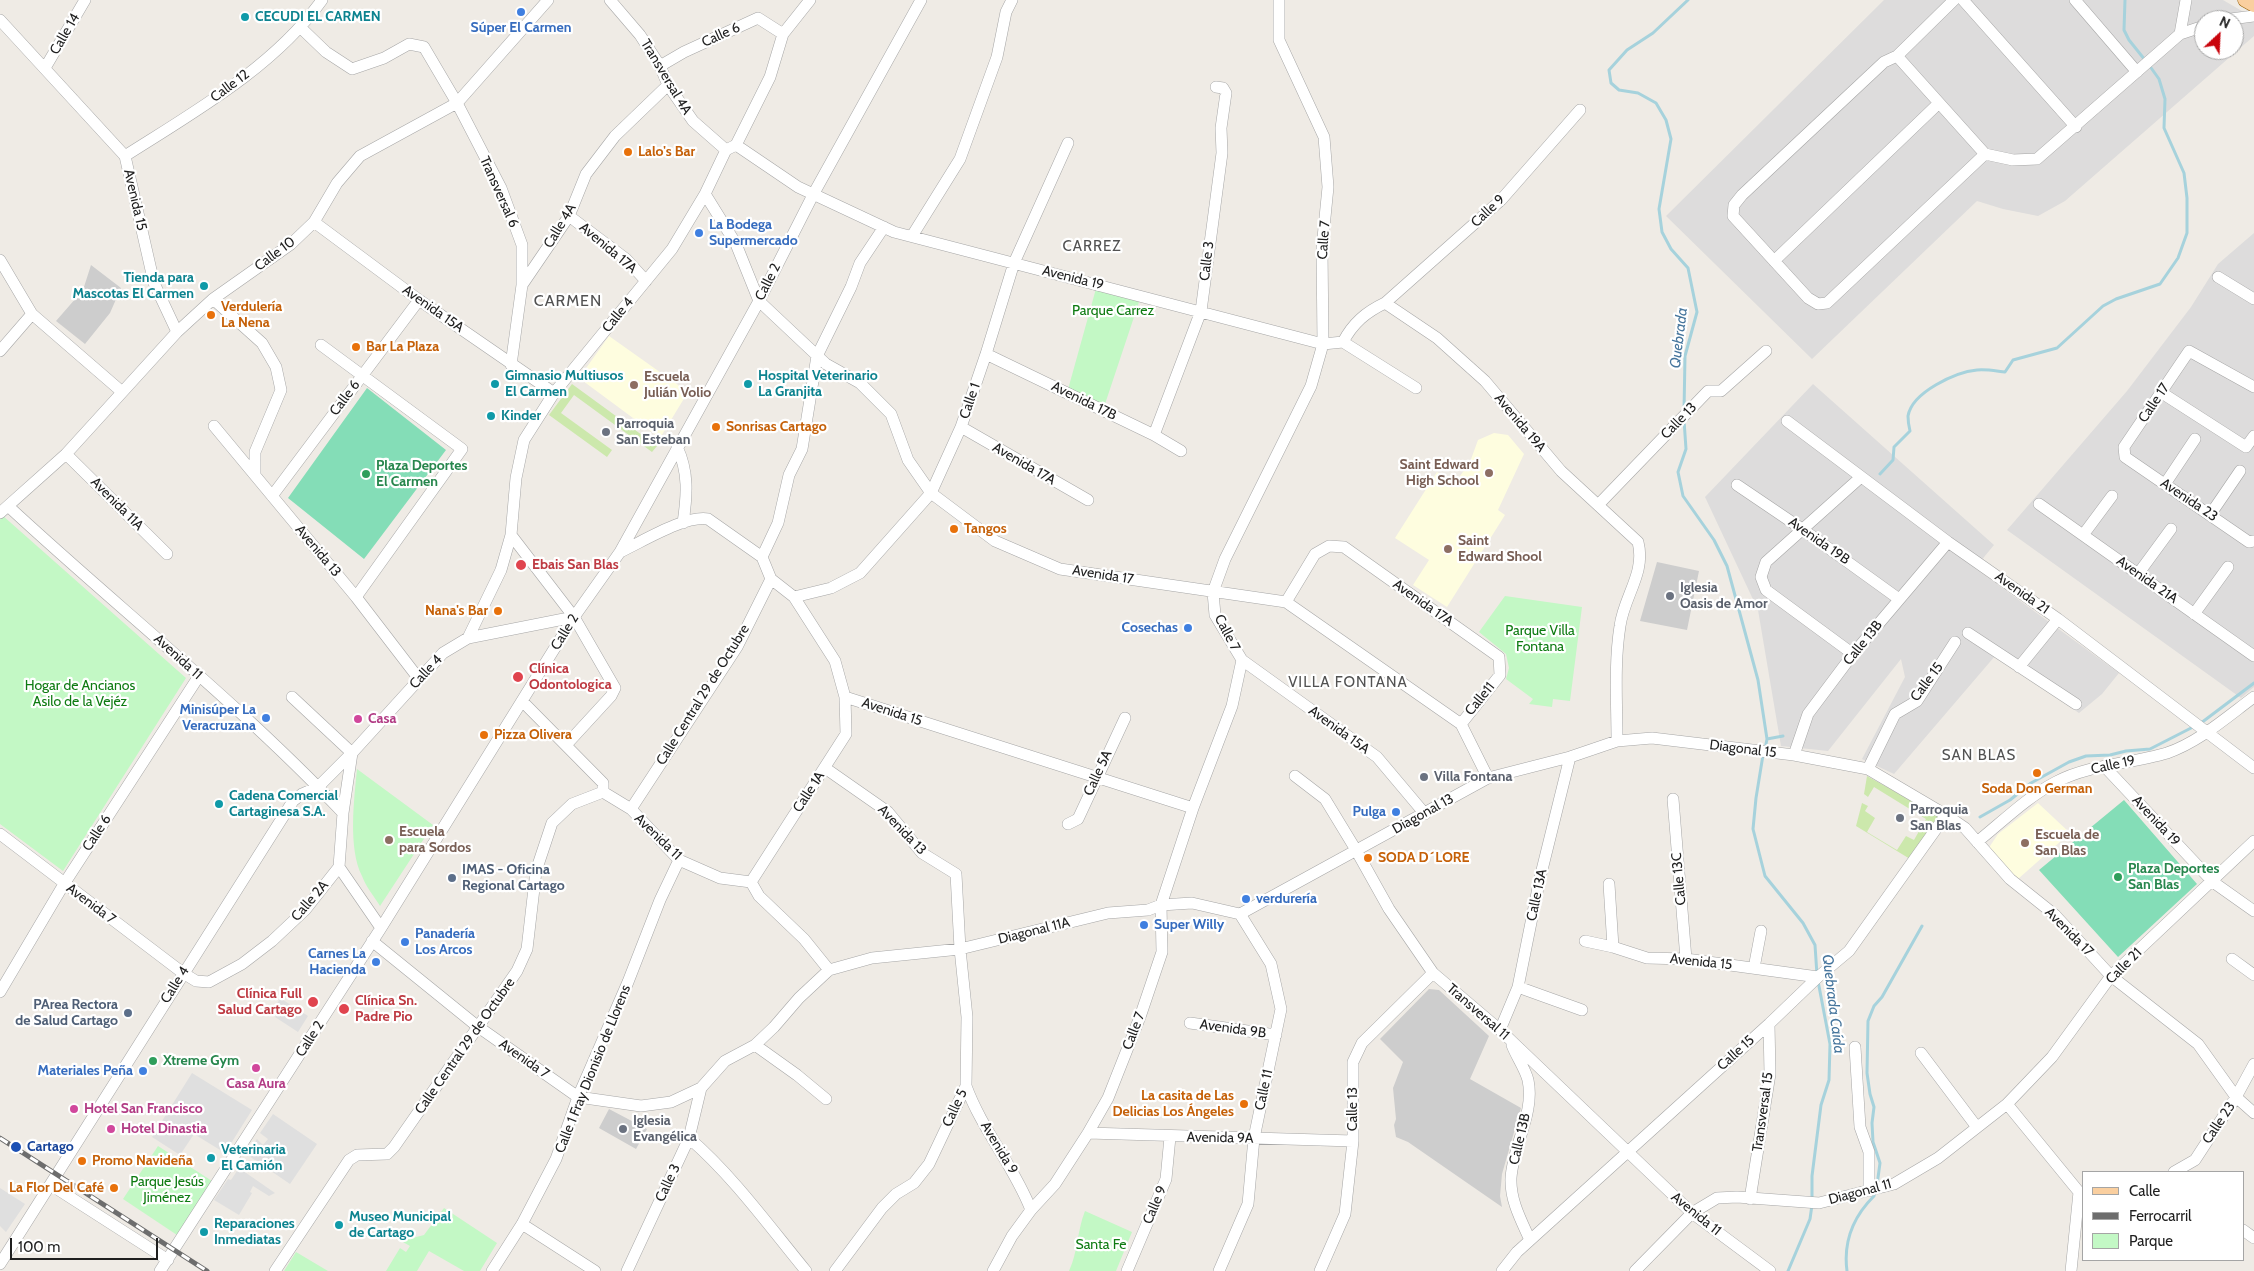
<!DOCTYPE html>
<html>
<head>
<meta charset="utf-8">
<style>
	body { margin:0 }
	#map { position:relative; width:2254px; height:1271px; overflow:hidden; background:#efebe5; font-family:Cabin,sans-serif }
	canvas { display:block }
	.legend { position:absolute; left:2082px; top:1171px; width:162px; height:90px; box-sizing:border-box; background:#fff; border:1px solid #a5a5a5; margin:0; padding:6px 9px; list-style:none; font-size:15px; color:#1f1f1f }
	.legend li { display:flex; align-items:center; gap:10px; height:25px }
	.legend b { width:25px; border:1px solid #a5a5a5 }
	.north { position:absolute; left:2194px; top:10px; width:50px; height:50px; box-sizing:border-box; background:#fff; border:1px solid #a5a5a5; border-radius:50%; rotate:25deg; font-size:14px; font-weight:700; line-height:20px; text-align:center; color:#1f1f1f }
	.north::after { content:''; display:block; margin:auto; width:18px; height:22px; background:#c9040c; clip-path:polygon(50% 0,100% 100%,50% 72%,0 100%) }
	.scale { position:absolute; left:10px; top:1238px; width:148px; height:22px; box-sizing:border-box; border:2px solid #1f1f1f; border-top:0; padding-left:6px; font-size:15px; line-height:18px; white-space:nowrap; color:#1f1f1f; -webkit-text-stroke:4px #fff; paint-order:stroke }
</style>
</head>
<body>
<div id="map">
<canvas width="2254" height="1271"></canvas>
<ul class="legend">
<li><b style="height:6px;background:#facf9f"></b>Calle</li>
<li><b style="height:6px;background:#6d6d6d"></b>Ferrocarril</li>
<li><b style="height:14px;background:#c3f8c5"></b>Parque</li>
</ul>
<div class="north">N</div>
<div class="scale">100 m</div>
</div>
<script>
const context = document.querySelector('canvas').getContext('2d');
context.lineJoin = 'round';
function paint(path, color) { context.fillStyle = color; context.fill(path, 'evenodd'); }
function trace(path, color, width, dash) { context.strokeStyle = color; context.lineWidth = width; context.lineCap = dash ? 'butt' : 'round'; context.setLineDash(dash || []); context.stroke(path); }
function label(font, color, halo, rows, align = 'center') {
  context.font = font + ' Cabin,sans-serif'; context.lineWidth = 4.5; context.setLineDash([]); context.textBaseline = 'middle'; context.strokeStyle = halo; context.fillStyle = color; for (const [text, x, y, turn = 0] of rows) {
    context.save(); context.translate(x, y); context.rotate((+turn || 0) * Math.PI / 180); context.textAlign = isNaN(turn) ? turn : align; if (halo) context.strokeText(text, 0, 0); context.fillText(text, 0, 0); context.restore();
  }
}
paint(new Path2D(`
	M1884,0H2223L2254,18V36L2065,201L2038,216L2003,209L1977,201L1812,359L1666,216ZM2204,20H2234V50H2204Z
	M2254,233V687L2241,698L2007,530L2127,391L2191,307L2218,264Z
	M1813,384L1994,545L1975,568L2119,673L2102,694L2079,713L1995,656L1894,774L1862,759L1905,677L1901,659L1828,751L1781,746L1758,610L1705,497Z`), '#dddcdc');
paint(new Path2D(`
	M609,336L688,392L660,438L579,378Z
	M1494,433L1508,435L1524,454L1498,510L1505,515L1447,607L1413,585L1429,560L1395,538L1437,472L1455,483L1470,462L1478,440Z
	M2038,803L2070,833L2018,879L1990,852V846L1998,834Z`), '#fefddf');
paint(new Path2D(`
	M91,265L121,288L110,313L85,344L56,321L83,290Z
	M1657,562L1699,571L1687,630L1640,621Z
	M1429,989L1439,990L1489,1036L1470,1079L1521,1108L1502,1174L1500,1196L1502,1207L1408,1142L1396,1137L1394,1125L1396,1119L1393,1088L1403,1062L1380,1039Z
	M609,1109L647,1129L636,1149L599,1128Z`), '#cdcdcd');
paint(new Path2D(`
	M572,384L657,446L652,452L574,395L561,413L612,450L607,457L549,415Z
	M1867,776L1939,816L1910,859L1856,826L1862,803L1868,806L1865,811L1875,818L1867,832L1897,850L1906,836L1914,840L1926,819L1874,787L1868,797L1864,794Z`), '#cce8ac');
paint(new Path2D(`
	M1097,285L1141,296L1103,410L1067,393Z
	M2,515L186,678L63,871L0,824V517Z
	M1505,596L1582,607L1570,701L1553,699L1552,707L1529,704L1533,699L1506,679L1509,668L1506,654L1479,632Z
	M357,769L433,825L380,906C374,896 366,887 362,876C348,848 354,800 357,769Z
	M158,1146L212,1181L177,1235L123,1199Z
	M444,1208L497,1243L480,1271H464L429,1251L417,1271H386L400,1248L406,1252L410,1246L401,1241L424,1235Z
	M1085,1211L1132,1232L1116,1271H1069C1078,1252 1077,1231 1085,1211Z
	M296,1252L328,1271H284Z`), '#c3f8c5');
paint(new Path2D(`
	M367,388L446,450L364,559L288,498Z
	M2124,800L2197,884L2118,957L2039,870Z`), '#84ddb7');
paint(new Path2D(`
	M280,998L308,1016L298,1032L275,1017L281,1010L276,1006Z
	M192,1073L252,1110L225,1153L194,1134L180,1155L152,1137Z
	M273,1114L317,1144L290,1184L246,1154L257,1139L263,1145L268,1139L260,1133Z
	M239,1168L275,1193L269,1196L253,1186L250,1192L252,1193L239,1215L214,1200L228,1179L231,1180Z
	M0,1188L25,1204L6,1232L0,1226Z`), '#dfdfdf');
trace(new Path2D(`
	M2125,0L2124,30L2129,40L2145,60
	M1684,411L1685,356L1697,312L1688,268L1671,249L1662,232L1659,209L1671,139L1666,120L1656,103L1638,93L1619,90L1611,83L1609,70L1627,50L1653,33L1688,0
	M1684,420L1686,449L1678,472L1683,496L1714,540L1727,566L1758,680L1767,739
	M1880,474L1893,460L1894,447L1910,431C1909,427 1908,420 1908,416C1912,392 1956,372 1977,370C1986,369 1996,371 2005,372L2013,360L2057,348L2103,306L2116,299L2160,284L2178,258L2187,233V198L2184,173L2164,128L2165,99L2159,79L2149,65
	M2201,723L2254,683
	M1765,749L1767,739L1783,736
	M1763,755L1756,798L1753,829L1765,876L1803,923L1815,945L1817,975
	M1980,817L2010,800L2031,783L2069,762L2086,756L2110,755L2126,751L2150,749L2195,726
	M1877,1185L1880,1163L1873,1142L1872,1123L1874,1107L1870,1094L1867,1073L1868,1021L1874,1006L1882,997L1922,926
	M1812,1199V1176L1821,1105L1829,1080L1830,1044L1818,981
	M1788,1271L1810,1219L1812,1205
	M1847,1271C1843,1241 1853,1217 1874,1196L1875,1191`), '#a6d2dc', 3);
const minor = new Path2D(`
	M610,0L640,35L660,66L668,85L693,121L726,150
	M1954,0L1897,56L1985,154L2013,160L2037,159L2180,34L2204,26
	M1963,0L2076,127
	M2075,0L2137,72
	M0,20L125,156L154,283L177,332
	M2223,20L2254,16
	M301,28L326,52L352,69L384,58L409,44L424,47L457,103L501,188L522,245V285
	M2180,34L2186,0
	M1897,56L1884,62L1742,195L1734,205L1733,216L1808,298L1818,304L1827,303L1985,154
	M660,66L684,52L758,18L783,34
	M45,68L85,0
	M736,145L798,187L894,232L1323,344L1343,342L1416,388
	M125,156C194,112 274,67 322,0
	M705,194L736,244L759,301L826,364L860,383L891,414L908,460L931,493L995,541L1060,569L1286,602L1461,724L1488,778
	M569,216L626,259L646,281
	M314,222L419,300L554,393
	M912,236L960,159L997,57L1006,12L1012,0
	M0,260L32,314L121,391
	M1774,261L1939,103
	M2218,277L2254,299
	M213,299L262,343L276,367L281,390L255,452V475
	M1385,303L1437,338L1485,381L1561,471L1638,542C1646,573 1624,596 1620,626C1614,664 1617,703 1617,741
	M1343,342C1353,323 1366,312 1385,303L1501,200L1580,110
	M321,345L462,449L356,597
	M0,351L32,314
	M986,354L1154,435L1181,451
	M511,365L522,285L569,216L586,174L615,136L668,85
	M2254,387L2189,351L2124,447L2125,457L2249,542L2254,541
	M2162,393L2246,447L2254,436
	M1787,421L1948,542L2058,619L2254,768
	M214,426L356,597L419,679
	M961,427L1088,500
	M1154,435L1201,311L1222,153L1221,128L1226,93L1223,88L1216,87
	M677,447C689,472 687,496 683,523
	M66,454L167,554
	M2165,484L2195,439
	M1737,485L1802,529L1899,599
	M272,496L419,300
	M1599,504L1708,391H1721L1766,351
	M2039,504L2254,656
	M8,506C119,609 239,703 343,813
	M0,513L66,454L177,332L213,299L291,244L314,222L337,183L360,156L457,103L548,0
	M2210,515L2240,471
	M511,535L574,617L615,688L611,696L566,745
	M2083,535L2112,496
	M620,552C642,542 685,515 708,519L762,557L771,579L794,597L835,661L845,697L1193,808
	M762,557L778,523L789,475L802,449L817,356L851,287L860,263L884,227
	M2138,574L2171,529
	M794,597L831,588L860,573L931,493L961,427L986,354L1014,263L1068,143
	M1286,602L1315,554L1329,546L1344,547L1499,657L1500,675L1461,724
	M2194,614L2228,567
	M1968,633L2076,704
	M468,638L574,617
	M1853,654L1766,590L1761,577L1766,562L1861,477
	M1242,660L1377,757L1425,814
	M2019,667L2058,619
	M522,701L603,783V792L631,809L679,860L720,878L751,882L759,896L804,939L829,970
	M1794,755L1808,714L1853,654L1948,542
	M2105,767L2213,882L2254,911
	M825,768L888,812L922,853L956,874L960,949L967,1017L966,1086L929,1164L914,1183L896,1194L882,1208L835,1271
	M1868,769L1895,714L1917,701L1955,642
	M1295,776L1325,799L1356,850L1389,909L1433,973L1500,1030L1692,1213L1770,1271
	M1673,799L1686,959
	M631,809L737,647L771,579
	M1068,824L1078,819L1125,718
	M0,834L183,973L196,981L209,982L242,964L272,941L305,910L339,867L343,813L352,753L292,697
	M1977,842C2002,822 2027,797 2056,782C2090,764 2131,764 2167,753C2199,742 2227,717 2254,697
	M339,867L381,928
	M751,882L846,734L845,697
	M1609,884L1613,947
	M1240,914L1488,778L1570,757L1617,741L1652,738L1794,755L1868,769L1946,815L1965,828L2010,879L2055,915L2111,976L2198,1044L2236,1097L2254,1113
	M372,941L477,1026L578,1097L641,1106L671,1102L701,1088
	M1585,941L1613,947L1647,958L1686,959L1818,977
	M2232,959L2254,975
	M1754,968L1761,931
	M1518,987L1582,1010
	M0,992L64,884L199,676
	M1190,1023L1276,1035
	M1500,1030L1518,987L1540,878L1570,757
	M755,1045L797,1075L826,1099
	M1512,1045C1516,1056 1525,1068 1528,1080C1535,1113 1513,1145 1511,1178C1510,1200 1521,1220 1530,1240
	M1855,1047L1860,1127L1869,1152V1191
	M1921,1053L1976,1126
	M966,1086C982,1130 1014,1166 1031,1210
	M2007,1104L2079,1192
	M1088,1133L1353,1141
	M689,1138C733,1176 769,1226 806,1271
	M2174,1172L2195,1160L2236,1097L2254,1064
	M51,1185L168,1260
	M1750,1199L1770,1074L1769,1024
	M522,1224L595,1271
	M2243,1230L2254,1238
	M0,1264L293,801L302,794L318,787L352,753L443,653L468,638L501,570L511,535L516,478L524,440L554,393L672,249L705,194L726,150L736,145L770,77L783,34L810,0
	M160,1271L381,928L574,617L620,552L759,301L814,193L921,0
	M275,1271L349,1160L357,1155L387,1154L394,1147L517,971L527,949L536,871L552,823L572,804L603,792
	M492,1271L522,1224L556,1159L578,1097L628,982L660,900L679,860
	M627,1271L689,1138L701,1088L725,1061L755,1045L774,1027L799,998L829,970L872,958L960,949L1108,913L1148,910L1161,905L1192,903L1240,914
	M993,1271L1012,1236L1031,1210L1055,1184L1088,1133L1108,1098L1140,1017L1162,952L1161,905L1193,808L1232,706L1242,660L1215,615L1213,592L1225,559L1311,386L1323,344L1322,248L1328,187L1324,137L1279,40V0
	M1127,1271L1166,1179L1170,1137
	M1219,1271L1248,1204L1254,1138L1281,1009L1271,964L1240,914
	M1320,1271L1345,1214L1353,1141V1062L1362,1043L1433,973
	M1502,1271L1517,1252L1769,1024L1818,977L1849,951L1946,815
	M1635,1271L1692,1213L1717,1198L1737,1197L1819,1203L1894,1184L1938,1158L2007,1104L2052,1057L2111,976L2254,841
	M2071,1271L2079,1192`);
const major = new Path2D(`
	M2245,0L2254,5`);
trace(minor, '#a6a6a6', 12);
trace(major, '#965f03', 15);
trace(minor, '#fff', 11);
trace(major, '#facf9f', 14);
const rail = new Path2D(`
	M0,1138L207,1271`);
trace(rail, '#6d6d6d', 5);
trace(rail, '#fff', 3, [9]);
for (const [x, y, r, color] of [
	[521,12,5,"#3f7fe0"],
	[245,17,5,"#0f9aa8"],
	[628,152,5,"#e8710a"],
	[699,233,5,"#3f7fe0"],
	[204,286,5,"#0f9aa8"],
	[211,315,5,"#e8710a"],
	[356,347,5,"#e8710a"],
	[495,384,5,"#0f9aa8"],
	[748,384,5,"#0f9aa8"],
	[634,385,5,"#8d6e63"],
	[491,416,5,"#0f9aa8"],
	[716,427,5,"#e8710a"],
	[606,432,5,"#6b7280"],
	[1489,473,5,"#8d6e63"],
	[366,474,5,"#2e9e5b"],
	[954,529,5,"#e8710a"],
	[1448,549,5,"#8d6e63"],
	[521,565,6,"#e0444e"],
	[1670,596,5,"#6b7280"],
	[498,611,5,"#e8710a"],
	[1188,628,5,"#3f7fe0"],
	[518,677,6,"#e0444e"],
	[266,718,5,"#3f7fe0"],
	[358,719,5,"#d1479c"],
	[484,735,5,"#e8710a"],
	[2037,773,5,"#e8710a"],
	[1424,777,5,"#6b7280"],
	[219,804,5,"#0f9aa8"],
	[1396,812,5,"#3f7fe0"],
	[1900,818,5,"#6b7280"],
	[389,840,5,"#8d6e63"],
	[2025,843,5,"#8d6e63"],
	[1368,858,5,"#e8710a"],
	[2118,877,5,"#2e9e5b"],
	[452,878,5,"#5c6f8a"],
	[1246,899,5,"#3f7fe0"],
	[1144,925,5,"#3f7fe0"],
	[405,942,5,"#3f7fe0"],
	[376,962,5,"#3f7fe0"],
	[313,1002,6,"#e0444e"],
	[344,1009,6,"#e0444e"],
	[128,1013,5,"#5c6f8a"],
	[153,1061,5,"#2e9e5b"],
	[256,1068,5,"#d1479c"],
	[143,1071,5,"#3f7fe0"],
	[1244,1104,5,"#e8710a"],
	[74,1109,5,"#d1479c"],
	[111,1129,5,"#d1479c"],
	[623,1129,5,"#6b7280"],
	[16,1147,6,"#1a4fb4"],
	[211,1158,5,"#0f9aa8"],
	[82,1161,5,"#e8710a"],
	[114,1188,5,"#e8710a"],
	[339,1225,5,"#0f9aa8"],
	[204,1232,5,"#0f9aa8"]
]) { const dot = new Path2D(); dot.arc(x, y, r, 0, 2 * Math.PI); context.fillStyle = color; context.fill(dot); trace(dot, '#fff', 2); }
label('bold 14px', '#0d838f', '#fff', [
	["CECUDI EL CARMEN",255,17],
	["Tienda para",194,278,"right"],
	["Mascotas El Carmen",194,294,"right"],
	["Gimnasio Multiusos",505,376],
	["El Carmen",505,392],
	["Hospital Veterinario",758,376],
	["La Granjita",758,392],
	["Kinder",501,416],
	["Cadena Comercial",229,796],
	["Cartaginesa S.A.",229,812],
	["Veterinaria",221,1150],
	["El Camión",221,1166],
	["Museo Municipal",349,1217],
	["de Cartago",349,1233],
	["Reparaciones",214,1224],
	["Inmediatas",214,1240]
], 'left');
label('bold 14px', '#366cbe', '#fff', [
	["Súper El Carmen",521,28,"center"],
	["La Bodega",709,225,"left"],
	["Supermercado",709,241,"left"],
	["Cosechas",1178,628],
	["Minisúper La",256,710],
	["Veracruzana",256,726],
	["Pulga",1386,812],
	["verdurería",1256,899,"left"],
	["Super Willy",1154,925,"left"],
	["Panadería",415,934,"left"],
	["Los Arcos",415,950,"left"],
	["Carnes La",366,954],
	["Hacienda",366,970],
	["Materiales Peña",133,1071]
], 'right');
label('14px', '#1f1f1f', '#fff', [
	["Calle 14",65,34,-60],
	["Calle 6",721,35,-24],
	["Transversal 4A",666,77,59],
	["Calle 12",230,86,-37],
	["Transversal 6",499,192,66],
	["Avenida 15",135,200,77],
	["Calle 9",1488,211,-43],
	["Calle 4A",560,226,-59],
	["Calle 7",1324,240,-86],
	["Avenida 17A",608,248,40],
	["Calle 10",275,254,-37],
	["Calle 3",1207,261,-83],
	["Avenida 19",1073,278,14],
	["Calle 2",768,282,-63],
	["Avenida 15A",433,309,35],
	["Calle 4",618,315,-51],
	["Calle 6",345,398,-53],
	["Calle 1",970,401,-71],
	["Avenida 17B",1084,401,26],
	["Calle 17",2154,403,-56],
	["Calle 13",1679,421,-46],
	["Avenida 19A",1520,423,50],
	["Avenida 17A",1024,464,30],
	["Avenida 23",2189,500,34],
	["Avenida 11A",117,504,45],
	["Avenida 19B",1819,541,35],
	["Avenida 13",318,551,50],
	["Avenida 17",1103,575,9],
	["Avenida 21A",2147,580,35],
	["Avenida 21",2022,593,35],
	["Avenida 17A",1423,603,35],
	["Calle 2",565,632,-58],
	["Calle 7",1227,633,62],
	["Calle 13B",1863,643,-51],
	["Avenida 11",178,657,42],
	["Calle 4",426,672,-47],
	["Calle 15",1927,682,-53],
	["Calle Central 29 de Octubre",703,695,-58],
	["Calle11",1480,699,-51],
	["Avenida 15",892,712,18],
	["Avenida 15A",1339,730,36],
	["Diagonal 15",1743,749,7],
	["Calle 19",2113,765,-12],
	["Calle 5A",1098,773,-65],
	["Calle 1A",809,792,-57],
	["Diagonal 13",1423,814,-29],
	["Avenida 19",2156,821,47],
	["Avenida 13",902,830,46],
	["Calle 6",97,833,-57],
	["Avenida 11",658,837,44],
	["Calle 13C",1679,879,-95],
	["Calle 13A",1537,895,-78],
	["Calle 2A",310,901,-49],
	["Avenida 7",91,904,37],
	["Diagonal 11A",1034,931,-14],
	["Avenida 17",2069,932,45],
	["Avenida 15",1701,962,6],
	["Calle 21",2124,966,-45],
	["Calle 4",175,985,-58],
	["Transversal 11",1478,1012,41],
	["Avenida 9B",1233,1029,8],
	["Calle 7",1134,1031,-69],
	["Calle 2",310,1039,-57],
	["Calle Central 29 de Octubre",465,1046,-55],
	["Calle 15",1736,1053,-42],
	["Avenida 7",524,1059,35],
	["Calle 1 Fray Dionisio de Llorens",593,1069,-68],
	["Calle 11",1264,1090,-78],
	["Calle 5",955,1108,-65],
	["Calle 13",1353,1109,-90],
	["Transversal 15",1763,1112,-82],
	["Calle 23",2219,1123,-56],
	["Avenida 9A",1220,1138,1],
	["Calle 13B",1520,1139,-77],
	["Avenida 9",999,1148,59],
	["Calle 3",668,1183,-65],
	["Diagonal 11",1860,1192,-15],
	["Calle 9",1155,1205,-67],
	["Avenida 11",1696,1214,39]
]);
label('bold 14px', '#c56008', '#fff', [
	["Lalo's Bar",638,152],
	["Verdulería",221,307],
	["La Nena",221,323],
	["Bar La Plaza",366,347],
	["Sonrisas Cartago",726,427],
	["Tangos",964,529],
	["Nana's Bar",488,611,"right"],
	["Pizza Olivera",494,735],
	["Soda Don German",2037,789,"center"],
	["SODA D´LORE",1378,858],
	["La casita de Las",1234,1096,"right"],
	["Delicias Los Ángeles",1234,1112,"right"],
	["Promo Navideña",92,1161],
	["La Flor Del Café",104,1188,"right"]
], 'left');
label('14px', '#0e7b12', '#fff', [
	["Parque Carrez",1113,311],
	["Parque Villa",1540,631],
	["Fontana",1540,647],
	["Hogar de Ancianos",80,686],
	["Asilo de la Vejéz",80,702],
	["Parque Jesús",167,1182],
	["Jiménez",167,1198],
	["Santa Fe",1101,1245]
]);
label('bold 14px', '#785e54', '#fff', [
	["Escuela",644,377],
	["Julián Volio",644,393],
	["Saint Edward",1479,465,"right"],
	["High School",1479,481,"right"],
	["Saint",1458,541],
	["Edward Shool",1458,557],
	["Escuela",399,832],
	["para Sordos",399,848],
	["Escuela de",2035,835],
	["San Blas",2035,851]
], 'left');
label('bold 14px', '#5b616d', '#fff', [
	["Parroquia",616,424],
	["San Esteban",616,440],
	["Iglesia",1680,588],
	["Oasis de Amor",1680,604],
	["Villa Fontana",1434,777],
	["Parroquia",1910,810],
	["San Blas",1910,826],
	["Iglesia",633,1121],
	["Evangélica",633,1137]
], 'left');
label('bold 14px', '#27864d', '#fff', [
	["Plaza Deportes",376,466],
	["El Carmen",376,482],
	["Plaza Deportes",2128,869],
	["San Blas",2128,885],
	["Xtreme Gym",163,1061]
], 'left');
label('bold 14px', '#be3a42', '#fff', [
	["Ebais San Blas",532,565],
	["Clínica",529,669],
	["Odontologica",529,685],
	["Clínica Full",302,994,"right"],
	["Salud Cartago",302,1010,"right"],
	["Clínica Sn.",355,1001],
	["Padre Pio",355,1017]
], 'left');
label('bold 14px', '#b23c85', '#fff', [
	["Casa",368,719],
	["Casa Aura",256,1084,"center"],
	["Hotel San Francisco",84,1109],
	["Hotel Dinastia",121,1129]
], 'left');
label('bold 14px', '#4e5e75', '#fff', [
	["IMAS - Oficina",462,870],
	["Regional Cartago",462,886],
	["PArea Rectora",118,1005,"right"],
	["de Salud Cartago",118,1021,"right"]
], 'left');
label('bold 14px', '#164399', '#fff', [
	["Cartago",27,1147]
], 'left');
context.letterSpacing = '1px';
label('15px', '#525252', '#fff', [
	["CARREZ",1092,247],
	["VILLA FONTANA",1348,683],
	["SAN BLAS",1979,756]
]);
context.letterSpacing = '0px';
label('italic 15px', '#47769d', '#fff', [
	["Quebrada",1679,338,-83],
	["Quebrada Caída",1833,1004,83]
]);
context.letterSpacing = '1px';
label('16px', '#525252', '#fff', [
	["CARMEN",568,301]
]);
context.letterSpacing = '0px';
</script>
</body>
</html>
